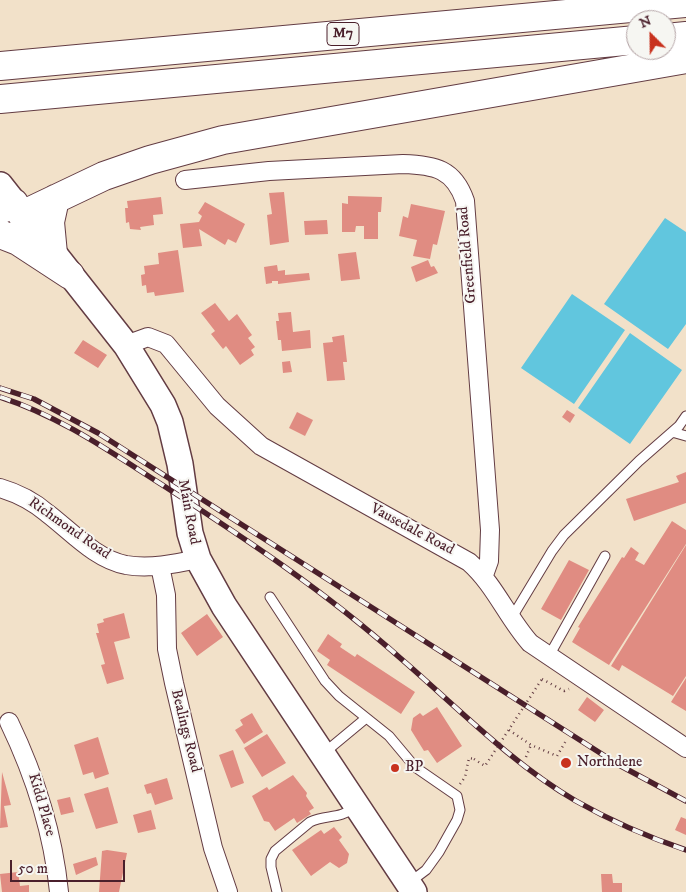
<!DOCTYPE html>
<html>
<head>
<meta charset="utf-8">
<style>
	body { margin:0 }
	#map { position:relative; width:686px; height:892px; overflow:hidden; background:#f2e1c9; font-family:"IM FELL DW Pica",serif }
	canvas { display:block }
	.north { position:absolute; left:626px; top:10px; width:50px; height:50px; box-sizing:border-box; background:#f6f6f2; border:1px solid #b1a0a2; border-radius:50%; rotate:337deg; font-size:14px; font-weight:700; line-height:20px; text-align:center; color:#4a1f2b }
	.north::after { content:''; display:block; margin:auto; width:18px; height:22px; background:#c8321e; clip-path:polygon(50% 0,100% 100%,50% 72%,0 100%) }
	.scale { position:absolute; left:10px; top:860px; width:115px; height:22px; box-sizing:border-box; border:2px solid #4a1f2b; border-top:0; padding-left:6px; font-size:15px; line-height:18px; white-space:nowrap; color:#4a1f2b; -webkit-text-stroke:4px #f6f6f2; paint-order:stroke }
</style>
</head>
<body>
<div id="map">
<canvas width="686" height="892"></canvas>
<div class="north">N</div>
<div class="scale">50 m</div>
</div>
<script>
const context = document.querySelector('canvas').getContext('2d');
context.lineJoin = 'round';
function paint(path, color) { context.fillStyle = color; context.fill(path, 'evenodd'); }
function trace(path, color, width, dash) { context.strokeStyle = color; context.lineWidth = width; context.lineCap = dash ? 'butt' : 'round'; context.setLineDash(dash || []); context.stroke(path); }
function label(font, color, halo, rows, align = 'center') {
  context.font = font + ' "IM FELL DW Pica",serif'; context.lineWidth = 4; context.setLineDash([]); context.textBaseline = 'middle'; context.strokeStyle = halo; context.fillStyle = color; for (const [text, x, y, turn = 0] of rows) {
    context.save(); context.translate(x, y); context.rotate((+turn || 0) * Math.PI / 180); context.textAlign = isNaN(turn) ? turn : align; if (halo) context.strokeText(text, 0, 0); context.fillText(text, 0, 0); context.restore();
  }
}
paint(new Path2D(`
	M665,218L686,232V324L668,349L604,304Z
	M572,294L625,330L574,404L521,368Z
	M630,333L682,370L630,444L578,408Z`), '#61c6de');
paint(new Path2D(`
	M284,192L289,242L270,245L267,215L272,214L269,193Z
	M348,196L382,197L381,212H378V239H364V226H356L355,232H342V203L348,204Z
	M161,197L163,214L153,215L154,225L140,227L141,230L130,229L129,222L126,223L125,208H128L127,201Z
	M205,202L245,224L236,243L228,239L225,245L199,229L202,246L183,248L180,224L199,222L202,216L198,213Z
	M411,204L445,211L437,245L433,244L430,259L413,256L417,240L399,236L403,216L408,218Z
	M327,220L328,234L305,235L304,221Z
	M178,250L184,292L155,296L154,292L147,293L146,285L142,286L141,275L145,274L144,266L159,264L158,253Z
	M356,252L360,279L341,281L338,254Z
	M428,260L431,267L434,266L438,273L416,282L411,267Z
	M277,265L278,271L285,270V275L309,273L310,280L278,284V281H272V283L266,284L264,267Z
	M215,303L229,321L237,314L252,335L248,338L255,347L251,350L254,355L240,365L226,346L223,349L211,334L215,331L201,313Z
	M291,312L293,332L310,330L311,348L282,351L281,340H278L276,321H279L278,313Z
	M344,335L347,362H343L345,380L327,381L323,343L333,342L332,337Z
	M83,340L107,355L98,368L74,353Z
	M290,361L292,372L283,373L282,362Z
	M567,410L575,415L570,423L562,417Z
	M297,412L313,420L305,436L289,428Z
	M686,472V503L634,521L626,499L679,482L676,476Z
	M672,521L686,530V544L609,665L572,642L580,628L578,627L622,557L624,558L631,547L639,553L635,560L644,565Z
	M686,545V676L673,696L622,665L619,671L611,666Z
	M569,560L589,570L561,620L541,609Z
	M124,613L130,638L114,642L124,679L107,684L101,665L105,664L96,633H99L97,624L104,622L103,619Z
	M207,614L223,637L197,656L181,633Z
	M328,634L342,644L340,647L355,657L357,654L415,692L401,714L327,665L330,660L317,651Z
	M686,678V711L671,702Z
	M587,697L604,710L595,722L578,710Z
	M437,707L462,746L437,763L428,750L424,751L411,730L413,718L420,713L423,716Z
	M252,713L263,732L244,744L235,730L243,725L240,720Z
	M267,734L286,763L262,777L244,748Z
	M98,737L109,774L95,779L93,772L83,775L74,745Z
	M233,750L244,783L231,788L219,755Z
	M2,772L11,805L4,806L8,827L0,828Z
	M293,775L307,793L306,796L314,808L309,811L311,814L297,823L294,818L275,831L269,822L264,821L252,796L267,787L269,790Z
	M167,778L173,799L155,805L151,793L147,794L144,785Z
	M108,787L118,823L96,829L84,794Z
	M70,797L74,812L61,815L57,800Z
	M151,810L156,829L138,833L133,815Z
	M681,817L686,819V835L675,830Z
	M334,827L342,837L339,840L349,854L347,863L339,868L330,862L311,876L292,850L321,830L324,834Z
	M107,850L127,853L119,892H99L102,851Z
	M96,857L98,865L76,875L73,864Z
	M18,872L20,886L29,885V892H2L0,874Z
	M601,874H612L613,883H622V892H602Z`), '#e08c82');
const lane = new Path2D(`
	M672,432L686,436
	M270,597L325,681L339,696L389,736L415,767L457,796L460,810L457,820L439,852L426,870L410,882
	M511,619L552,551L564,535L639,461L679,426L686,416
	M549,656L605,556
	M324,753L365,719
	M277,892L271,867V859L275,851L310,822C327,814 338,820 356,807`);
const street = new Path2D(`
	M185,180L269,171L403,164C435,165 454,169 465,201L490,530L489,561L484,575
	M126,345L148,337L166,344L217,406L261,446L469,562C495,585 507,617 530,643L686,748
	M0,488C17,493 33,501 47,513C71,531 95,559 126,565C150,569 174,564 198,559
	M160,566L166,595L167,649L174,683L213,848L228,892
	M9,722C35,776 53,832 59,892`);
const secondary = new Path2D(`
	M0,185L126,345L163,405L170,422L180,464L190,533L198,559L224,606L414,892`);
const highway = new Path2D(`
	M666,38L686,36
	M0,66L686,3
	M0,99L636,40
	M0,210L14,203
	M22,215L104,176L150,160L223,140L686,59
	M0,234L18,241L70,275
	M53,254L50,222L55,199`);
trace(lane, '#633c43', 11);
trace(street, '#633c43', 20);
trace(secondary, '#633c43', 28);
trace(highway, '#633c43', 30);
trace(new Path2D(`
	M542,679L564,691L569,689
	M509,730L531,745L557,756L567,739
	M526,757L531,745
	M460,784L465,777L469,758L474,759`), '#633c43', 2.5, [1, 4]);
trace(lane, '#fff', 9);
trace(street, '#fff', 18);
trace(secondary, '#fff', 25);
trace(highway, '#fff', 28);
const rail = new Path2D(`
	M0,388L34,399L98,433L619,765L686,801
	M0,397C60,416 112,453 164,486C246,539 326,592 399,657C456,706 511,763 576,801C611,821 648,837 686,850`);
trace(rail, '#4a1f2b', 5.5);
trace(rail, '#f6f6f2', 4, [11]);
trace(new Path2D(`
	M474,759L485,766L542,679`), '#633c43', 2.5, [1, 4]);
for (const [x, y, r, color] of [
	[566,763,6,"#c8321e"],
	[395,768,5,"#c8321e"]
]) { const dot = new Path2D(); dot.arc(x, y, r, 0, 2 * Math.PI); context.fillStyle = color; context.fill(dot); trace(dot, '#f6f6f2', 2); }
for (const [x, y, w] of [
	[343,34,32]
]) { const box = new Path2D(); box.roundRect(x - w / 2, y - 11.5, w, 23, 4); context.fillStyle = '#f6f6f2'; context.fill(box); trace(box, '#4a1f2b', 1); }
label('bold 14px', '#4a1f2b', null, [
	["M7",343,34]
]);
label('15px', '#4a1f2b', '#f6f6f2', [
	["Greenfield Road",468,255,-95],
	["Main Road",188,512,79],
	["Richmond Road",69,529,35],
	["Vausedale Road",412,530,28],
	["Bealings Road",185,731,76],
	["Kidd Place",41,805,74]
]);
label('15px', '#4a1f2b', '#f6f6f2', [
	["Northdene",577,763],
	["BP",405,768]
], 'left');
</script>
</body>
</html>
